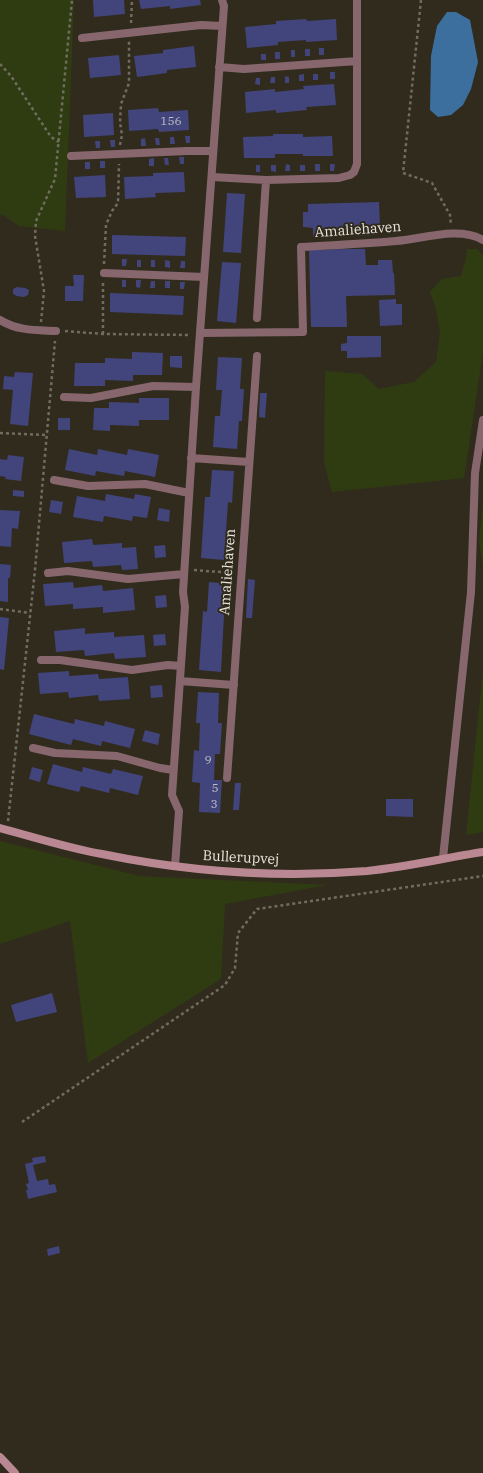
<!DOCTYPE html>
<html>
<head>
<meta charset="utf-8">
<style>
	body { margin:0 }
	canvas { display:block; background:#302b1d }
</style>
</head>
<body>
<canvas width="483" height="1473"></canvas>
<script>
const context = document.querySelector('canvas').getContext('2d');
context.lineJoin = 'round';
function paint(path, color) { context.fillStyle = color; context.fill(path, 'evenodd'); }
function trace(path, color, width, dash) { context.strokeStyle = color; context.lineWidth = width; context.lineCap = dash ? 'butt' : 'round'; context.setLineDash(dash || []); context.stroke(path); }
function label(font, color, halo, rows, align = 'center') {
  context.font = font + ' "IBM Plex Serif",serif'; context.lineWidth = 4; context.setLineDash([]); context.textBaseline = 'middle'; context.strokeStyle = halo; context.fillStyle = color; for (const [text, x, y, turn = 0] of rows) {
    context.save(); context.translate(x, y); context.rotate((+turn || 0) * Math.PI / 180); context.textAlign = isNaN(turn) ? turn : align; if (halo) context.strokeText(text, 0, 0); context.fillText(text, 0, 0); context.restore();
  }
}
paint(new Path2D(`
	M0,0H74L65,231L19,226L2,214L0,216Z
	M467,249H477L483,256V352L464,478L332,492L324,462L325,371L362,374L379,389L414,382L436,362L440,332L436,309L430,292L442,279L461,276L466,258Z
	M483,502V567L479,541Z
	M483,670V832L466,835Z
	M0,841L139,876L327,885L225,904L221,979L88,1063L70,921L0,944Z`), '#2f3c12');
paint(new Path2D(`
	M447,12H456L470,20L478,62L471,89L463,105L451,115L438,117L430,110L431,56L437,26Z`), '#3c6f9e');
paint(new Path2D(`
	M93,0H124L125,14L94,17Z
	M139,0H200L201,5L170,9V6L141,9Z
	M306,19L307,21L336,19L337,40L306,42V40L278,42V45L247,48L245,27L276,24V21Z
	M194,46L196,67L167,70V73L137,77L134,56L163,53V50Z
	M319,48H324V55H319Z
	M305,49H310V56H305Z
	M291,50H295V57H291Z
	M275,52H280V59H275Z
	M261,54H266V60H261Z
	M119,55L121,75L90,78L88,58Z
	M330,72H335V79H330Z
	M304,74V81H299V75Z
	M313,74H318V80H313Z
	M285,76L289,77V83H285Z
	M271,77H275V83H270Z
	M256,78H260V85L255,84Z
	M334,84L336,105L306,107L307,110L276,113V110L246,113L245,92L275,89V92L304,89L303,86Z
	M158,108L159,112L188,110L189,130L159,132L158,129L129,131L128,110Z
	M113,113L114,135L84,137L83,115Z
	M273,134H303V137L332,136L333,156H303V154H275V158H244L243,137L273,136Z
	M185,136H190V143H186Z
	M170,137H174L175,144H170Z
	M145,138L146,146H141V139Z
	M155,138H159L160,145H156Z
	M110,140H115V147H111Z
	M95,141H100V148H96Z
	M179,157H184V164H180Z
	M154,158V166H149V159Z
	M164,158H168L169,165H165Z
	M100,161H105V168H100Z
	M85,162H90V169H85Z
	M286,164L290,165V171H285Z
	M315,164H320V171H315Z
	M330,164H335L334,171H330Z
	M256,165H260V172H256Z
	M271,165H276V172L271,171Z
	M300,165H305V171H300Z
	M184,172L185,192L155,193L156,197L125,199L124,177L153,176V173Z
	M105,175L106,197L76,198L74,177Z
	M227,193L245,194L241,253L223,252Z
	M379,202L380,227H376V235L313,237V228L303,227V212H308V204Z
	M112,235L186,237L185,256L112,254Z
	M346,249H365L366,265H378V260H392L393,273H394L395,295L346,296L347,327H311L309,250Z
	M122,259H127L126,266H122Z
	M137,260H141V267H137Z
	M151,260H155V267H151Z
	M165,260L170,261V268L165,267Z
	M181,261H185V268H180Z
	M222,262L241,263L236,323L217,321Z
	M73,275H84L83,301H65V286H74Z
	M122,280H126V287H122Z
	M136,280H141L140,288L136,287Z
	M151,281H155V288H150Z
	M165,281H170V288H165Z
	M180,282H185L184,289H180Z
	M17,287L25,288L29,290L28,295L24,297L17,296L13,294V289Z
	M110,293L184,296L183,315L110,312Z
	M396,299V304H402V325L380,326L379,300Z
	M347,336H381V357L347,358V351H341V344L347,343Z
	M132,352L163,353L162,375H133V381L105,380V386H74L75,363H105V358L132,359Z
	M170,356H182V368L170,367Z
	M218,357L242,358L240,389H244L242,421H239L237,449L213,447L215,416H220L222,390H216Z
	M15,372L33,373L28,426L10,424L13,390L3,389L4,376L14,377Z
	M260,393H267L265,418L259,417Z
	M139,398H169V420H139V426L110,425V431L93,430L94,408H109V402L139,403Z
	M58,418H70V430H58Z
	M69,449L97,455L98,449L127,455L128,449L159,455L155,477L125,471L124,476L96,471L95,476L65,470Z
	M8,455L24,457L21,481L5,479L6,477L0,476V459L7,460Z
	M212,470L234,471L232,503L228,502L224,560L201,558L205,497H210Z
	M13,490L24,491V497L13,496Z
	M106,494L134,499L135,494L151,497L147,518L133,516L132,521L104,516L103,522L73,517L77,496L105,501Z
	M51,500L63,502L61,514L49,512Z
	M159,508L170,510L169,522L157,520Z
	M0,510L20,511L18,529L12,528L11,547L0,546Z
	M92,539L93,545L122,543V548L136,547L138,569L122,570L121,565L93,567L92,561L64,563L62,542Z
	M165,545L166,557L155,558L154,546Z
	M0,564L11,565L10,578H8V602L0,601Z
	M248,579L255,580L252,618H246Z
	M73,582L74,588L102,585L103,591L133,588L135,610L103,613V607L73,609V604L45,606L43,584Z
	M209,582L231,584L229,615H224L221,672L199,670L203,611L207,612Z
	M166,595L167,607L156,608L155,596Z
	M0,617L9,618L4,670L0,669Z
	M85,628V634L114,632V637L144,635L146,657L115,659L114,653L85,656L84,650L56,652L54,631Z
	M165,634L166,645L154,646L153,635Z
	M69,671V676L98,674L99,679L128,677L130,699L99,701L98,695L69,698L68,692L40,694L38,673Z
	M162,685L163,697L151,698L150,686Z
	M198,692L219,693L218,723H222L220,754H215L214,780H222L220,813L199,812L200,783L192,782L194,750L199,751L200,723H196Z
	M34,714L74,724L75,719L104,726L105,721L135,729L130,748L102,741L101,746L73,739L71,745L29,734Z
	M145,730L160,734L158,745L142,741Z
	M53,764L82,772L83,767L111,774L113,769L143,776L138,795L110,788L109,793L81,786L79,792L47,784Z
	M32,767L43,770L40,782L29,779Z
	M235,783H241L239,810H233Z
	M386,799H413V817L386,816Z
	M52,993L57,1012L16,1022L11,1005Z
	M45,1156L46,1162L33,1165L37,1181L48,1179L49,1185L55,1184L57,1192L28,1199L26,1190H28L26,1184L29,1183L25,1164L33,1162L32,1158Z
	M59,1246L60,1253L48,1256L47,1249Z`), '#42447c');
trace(new Path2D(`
	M421,0L403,173L432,183L450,215L451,225
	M131,23L132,0
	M0,64L11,76L51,137L59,142
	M120,145L122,135L120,122L121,104L129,83V41
	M104,264L106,225L112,211L118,203L119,164
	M41,322L44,291L35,236L36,221L55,179L72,0
	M65,331L103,334L190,335
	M103,334V283
	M0,433L46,435
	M194,570L233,573
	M0,609L30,613
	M8,821L35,570L55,341
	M22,1122L225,985L235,968L238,933L257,909L483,876`), '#706c60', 2.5, [3, 3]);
trace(new Path2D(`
	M104,273L204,277
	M0,320C18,331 36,330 56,331
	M200,333L303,332L301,247C332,245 364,244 396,241C422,239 459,226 483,240
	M443,858L471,592L475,473L483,420`), '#87676d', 8);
trace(new Path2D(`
	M82,38L201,25L222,26
	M219,67L244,69L357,61
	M71,156L187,151H213
	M212,177L266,180L339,178L350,175L354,172L357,164V0
	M257,318L266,180
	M64,397L91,398L153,386L196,387
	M191,458L249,462
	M54,480L88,486L145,484L189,493
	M48,573L68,571L128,579L184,574
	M41,660H60L132,670L168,665L181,666
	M180,681L234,685
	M33,748L55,753L117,756L160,768L173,770
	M227,778L257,356
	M175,866L179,811L172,795L185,607L183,592L196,387L224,6L222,0`), '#87676d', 8);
trace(new Path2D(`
	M0,828C34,837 68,848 102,854C189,872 279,878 367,871C406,867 444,858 483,852
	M0,1457L15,1473`), '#ba8892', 8);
label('12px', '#bebdc4', null, [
	["156",171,122],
	["9",208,761],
	["5",215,789],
	["3",214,805]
]);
label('14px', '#e8e5dc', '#302b1d', [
	["Amaliehaven",358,230,-4],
	["Amaliehaven",228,572,-86],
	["Bullerupvej",241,858,3]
]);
</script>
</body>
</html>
